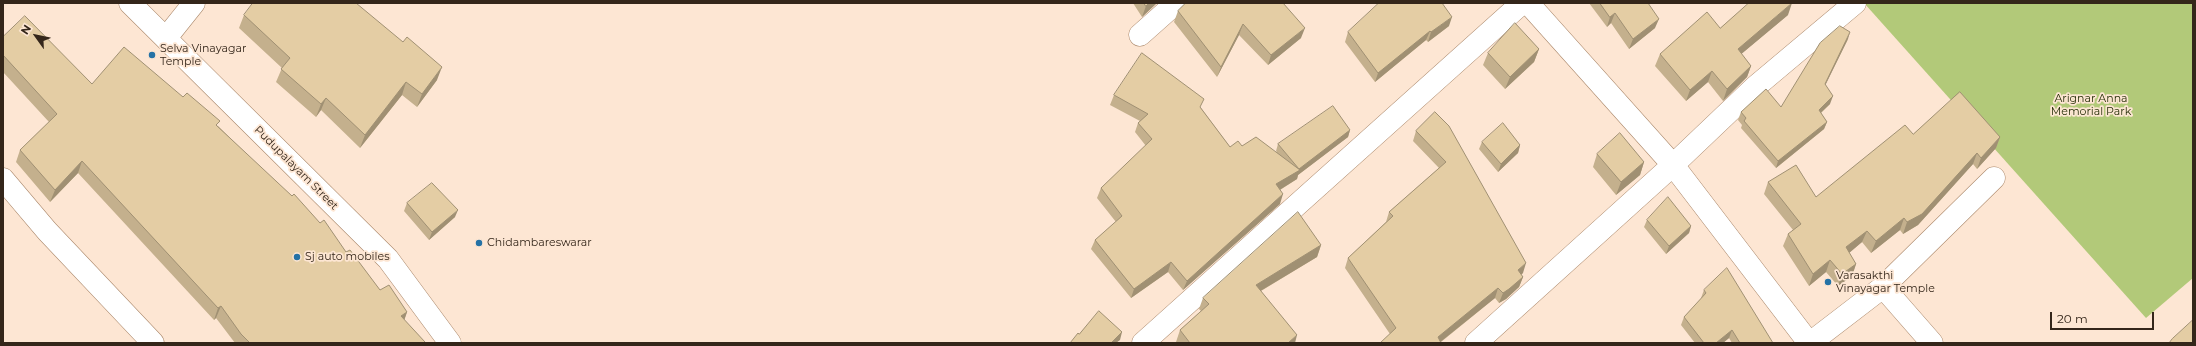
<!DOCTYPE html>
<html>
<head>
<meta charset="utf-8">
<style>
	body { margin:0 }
	#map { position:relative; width:2196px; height:346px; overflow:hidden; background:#fde6d3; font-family:Montserrat,sans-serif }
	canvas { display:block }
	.frame { position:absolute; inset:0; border:4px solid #34261a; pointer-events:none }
	.north { position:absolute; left:16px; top:16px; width:40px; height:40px; -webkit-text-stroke:3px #fde6d3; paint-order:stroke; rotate:303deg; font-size:11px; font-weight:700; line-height:16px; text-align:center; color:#34261a }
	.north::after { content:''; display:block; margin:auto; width:14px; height:18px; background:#34261a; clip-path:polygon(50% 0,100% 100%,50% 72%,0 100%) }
	.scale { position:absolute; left:2050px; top:312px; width:104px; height:18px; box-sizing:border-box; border:2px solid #34261a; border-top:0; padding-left:5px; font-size:12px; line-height:14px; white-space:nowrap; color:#34261a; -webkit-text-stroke:3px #fde6d3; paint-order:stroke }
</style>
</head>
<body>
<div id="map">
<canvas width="2196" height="346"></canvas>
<div class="frame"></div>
<div class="north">N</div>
<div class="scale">20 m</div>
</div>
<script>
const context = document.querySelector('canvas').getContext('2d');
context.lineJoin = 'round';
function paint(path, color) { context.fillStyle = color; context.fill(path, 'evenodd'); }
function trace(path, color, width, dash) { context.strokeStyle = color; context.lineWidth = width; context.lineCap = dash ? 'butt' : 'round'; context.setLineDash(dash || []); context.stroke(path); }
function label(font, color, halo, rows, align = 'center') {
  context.font = font + ' Montserrat,sans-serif'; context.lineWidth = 3.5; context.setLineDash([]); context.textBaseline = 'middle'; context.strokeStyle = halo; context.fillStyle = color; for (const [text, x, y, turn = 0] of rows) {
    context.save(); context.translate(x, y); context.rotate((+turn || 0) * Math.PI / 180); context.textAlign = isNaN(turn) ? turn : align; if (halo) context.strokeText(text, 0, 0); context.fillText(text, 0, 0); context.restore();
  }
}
paint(new Path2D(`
	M1864,3H2193V278L2146,318Z`), '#b2c979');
const minor = new Path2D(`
	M130,3L388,259L450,343
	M1528,3L1673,165L1809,343
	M1140,35L1176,3
	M166,38L194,3
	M3,179L47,231L153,343
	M1883,287L1994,178
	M1143,343L1522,3
	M1476,343L1673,165L1755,87L1855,3
	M1810,343L1883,287L1932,343`);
trace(minor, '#aa876a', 23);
trace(minor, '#fff', 22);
paint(new Path2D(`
	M1133,3H1157L1142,17Z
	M1186,3L1301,38L1268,65L1239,35L1217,77L1174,22L1178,11Z
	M1589,3H1648L1655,28L1629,49L1611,23L1607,27Z
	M244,15L437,80L417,107L402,95L360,148L321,110L316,117L276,82L282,68L239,28Z
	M1788,15L1741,54L1751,66L1747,77L1723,101L1708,82L1686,101L1655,66L1660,54L1720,28Z
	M1449,26L1428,42L1426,40L1375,82L1345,42L1348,32Z
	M3,37L92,84L218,126L346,252L380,290L407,312L404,320L425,343H235L216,318L214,320L78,173L50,202L16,162L20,150L49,122L3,72Z
	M1848,39L1825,85L1830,104L1821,113L1827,122L1824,129L1776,168L1741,128L1742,125L1738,120L1741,112L1781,107Z
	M1539,49L1534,62L1505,89L1483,65L1488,53Z
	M1114,95L1201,108L1230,147L1242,146L1277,152L1276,151L1278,144L1350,130L1348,137L1298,175L1297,179L1280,190V204L1183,290L1168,272L1131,298L1091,249L1095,240L1116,222L1097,198L1101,188L1146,146L1135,132L1138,123L1140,121L1110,105Z
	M1435,112L1523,273L1521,275L1523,277L1519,287L1506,299L1499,303L1495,298L1441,342L1390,334L1345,268L1348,258L1386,222L1389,212L1439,168L1413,141L1416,131Z
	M1913,134L2000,137L1996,148L1977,169L1973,164L1918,225L1903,234L1900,230L1871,253L1862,242L1849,253L1856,264L1852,276L1838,286L1826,272L1809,286L1783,246L1788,234L1793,230L1764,194L1768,182L1816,197Z
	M1482,142L1520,145L1518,153L1498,172L1479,149Z
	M1597,154L1644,162L1640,175L1616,195L1593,167Z
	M407,203L455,217L429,240L404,211Z
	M1647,220L1691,226L1689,233L1666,254L1644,227Z
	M1321,245L1317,257L1261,291L1295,343H1177L1176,342L1180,330L1201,311L1199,309L1203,298Z
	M1704,290L1773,343H1732L1729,338L1723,343H1695L1681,325L1684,317L1702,298H1701Z`), '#c4b08d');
paint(new Path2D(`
	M1149,3H1157L1142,17L1146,6Z
	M1792,3L1788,15L1733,61L1738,49Z
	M1615,13L1611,23L1607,27L1610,17Z
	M1452,17L1449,26L1428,42L1431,32Z
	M1659,19L1655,28L1629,49L1633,39Z
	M1243,24L1239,35L1217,77L1221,67Z
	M1305,28L1301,38L1268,65L1271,55Z
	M1430,31L1426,40L1375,82L1378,73Z
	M1850,32L1848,39L1822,92L1825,84Z
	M1539,49L1534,62L1505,89L1510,77Z
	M1751,66L1747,77L1723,101L1727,89Z
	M442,67L437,80L417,107L422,94Z
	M1712,71L1708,82L1686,101L1690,90Z
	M406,82L402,95L360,148L365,135Z
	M1833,96L1830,104L1816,117L1819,110Z
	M326,98L321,110L316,117L321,104Z
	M1827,122L1824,129L1776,168L1778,161Z
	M1350,130L1348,137L1298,175L1297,179L1273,194L1276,184L1299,169Z
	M2000,137L1996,148L1977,169L1981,158Z
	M1520,145L1518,153L1498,172L1501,164Z
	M1977,153L1973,164L1918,225L1903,234L1907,222Z
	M82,161L78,173L50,202L55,190Z
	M1644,162L1640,175L1616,195L1621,182Z
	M1283,194L1280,204L1183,290L1187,281Z
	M458,210L455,217L429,240L432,232Z
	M1904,218L1900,230L1871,253L1876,241Z
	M1691,226L1689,233L1666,254L1669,246Z
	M1867,231L1862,242L1842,259L1846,247Z
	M1321,245L1317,257L1252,296L1256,285Z
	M1830,260L1826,272L1809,286L1813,274Z
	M1171,262L1168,272L1131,298L1134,289Z
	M1526,263L1523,273L1514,280L1518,270Z
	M1856,264L1852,276L1838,286L1842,274Z
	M1523,277L1519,287L1506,299L1499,303L1503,293Z
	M1498,288L1495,298L1439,343L1438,337Z
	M221,306L216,318L214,320L218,308Z
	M407,312L403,324L401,316Z
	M1732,330L1729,338L1723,343H1716Z
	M1122,332L1120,340L1116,343H1111Z
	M1297,335L1295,343H1288Z`), '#a09073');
const building = new Path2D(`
	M253,3H356L403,42L407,37L442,67L422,94L406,82L365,135L326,98L321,104L281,69L290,58L244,15Z
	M1144,3H1149L1146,6Z
	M1186,3H1283L1305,28L1271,55L1243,24L1221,67L1178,11Z
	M1379,3H1442L1452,17L1431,32L1430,31L1378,73L1348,32Z
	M1600,3H1648L1659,19L1633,39L1615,13L1610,17Z
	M1749,3H1792L1738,49L1751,66L1727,89L1712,71L1690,90L1660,54L1707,12L1720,28Z
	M25,16L92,84L124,47L183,97L187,93L220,121L216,125L292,196L294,194L320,223L324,220L346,252L350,250L380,290L389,285L407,312L401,316L425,342L424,343H250L241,334L221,306L218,308L82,161L55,190L20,150L57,114L3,55V37Z
	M1515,23L1539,49L1510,77L1488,53Z
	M1840,26L1850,32L1825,84L1833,96L1819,110L1827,122L1778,161L1744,121L1746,118L1741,112L1766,89L1781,107L1820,43Z
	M1142,53L1204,99L1200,107L1230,147L1238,141L1242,146L1256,137L1300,170L1276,184L1283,194L1187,281L1171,262L1134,289L1095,240L1122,216L1101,188L1152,139L1138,123L1148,114L1114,95Z
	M1960,92L2000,137L1981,158L1977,153L1922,214L1907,222L1904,218L1876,241L1867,231L1846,247L1856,264L1842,274L1830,260L1813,274L1788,234L1801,224L1768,182L1796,165L1816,197L1905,125L1913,134Z
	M1333,106L1350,130L1299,169L1278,144Z
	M1435,112L1449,126L1526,263L1518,270L1523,277L1509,289L1503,293L1498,288L1438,337L1441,343H1380L1396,328L1348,258L1393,216L1389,212L1446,162L1416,131Z
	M1503,123L1520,145L1501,164L1482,142Z
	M1620,133L1644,162L1621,182L1597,154Z
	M432,183L458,210L432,232L407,203Z
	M1668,197L1691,226L1669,246L1647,220Z
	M1298,212L1321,245L1256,285L1297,335L1288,343H1190L1180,330L1209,304L1203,298Z
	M1727,268L1773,343H1740L1732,330L1716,343H1704L1684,317L1706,293L1704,290Z
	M1099,311L1122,332L1111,343H1070L1078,333L1079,334Z
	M2193,320V343H2169L2172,339Z`);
paint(building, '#e4cda4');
trace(building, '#a09073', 1);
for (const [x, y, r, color] of [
	[152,55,4,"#2572a5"],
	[479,243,4,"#2572a5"],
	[297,257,4,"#2572a5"],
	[1828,282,4,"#2572a5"]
]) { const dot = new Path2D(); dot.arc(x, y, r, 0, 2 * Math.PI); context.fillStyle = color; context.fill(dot); trace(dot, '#fde6d3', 1.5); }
label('11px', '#34261a', '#fde6d3', [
	["Selva Vinayagar",160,49],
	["Temple",160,62],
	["Chidambareswarar",487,243],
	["Sj auto mobiles",305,257],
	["Varasakthi",1836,276],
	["Vinayagar Temple",1836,289]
], 'left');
label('11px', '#262f08', '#fde6d3', [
	["Arignar Anna",2091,99],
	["Memorial Park",2091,112]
]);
label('11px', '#34261a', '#fde6d3', [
	["Pudupalayam Street",296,168,45]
]);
</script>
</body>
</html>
